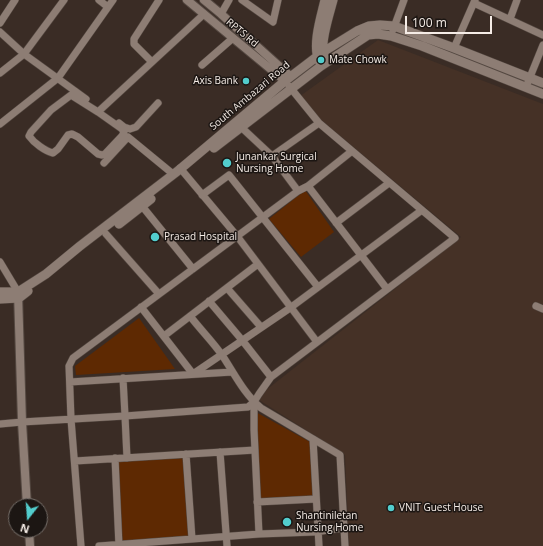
<!DOCTYPE html>
<html>
<head>
<meta charset="utf-8">
<style>
	body { margin:0 }
	#map { position:relative; width:543px; height:546px; overflow:hidden; background:#3a2c25; font-family:"Open Sans",sans-serif }
	canvas { display:block }
	.north { position:absolute; left:8px; top:498px; width:40px; height:40px; box-sizing:border-box; background:#1c1613; border:1px solid #736c67; border-radius:50%; rotate:197deg; font-size:11px; font-weight:700; line-height:16px; text-align:center; color:#f5ece6 }
	.north::after { content:''; display:block; margin:auto; width:14px; height:18px; background:#52cdcd; clip-path:polygon(50% 0,100% 100%,50% 72%,0 100%) }
	.scale { position:absolute; left:405px; top:16px; width:87px; height:18px; box-sizing:border-box; border:2px solid #f5ece6; border-top:0; padding-left:5px; font-size:12px; line-height:14px; white-space:nowrap; color:#f5ece6; -webkit-text-stroke:3px #1c1613; paint-order:stroke }
</style>
</head>
<body>
<div id="map">
<canvas width="543" height="546"></canvas>
<div class="north">N</div>
<div class="scale">100 m</div>
</div>
<script>
const context = document.querySelector('canvas').getContext('2d');
context.lineJoin = 'round';
function paint(path, color) { context.fillStyle = color; context.fill(path, 'evenodd'); }
function trace(path, color, width, dash) { context.strokeStyle = color; context.lineWidth = width; context.lineCap = dash ? 'butt' : 'round'; context.setLineDash(dash || []); context.stroke(path); }
function label(font, color, halo, rows, align = 'center') {
  context.font = font + ' "Open Sans",sans-serif'; context.lineWidth = 3; context.setLineDash([]); context.textBaseline = 'middle'; context.strokeStyle = halo; context.fillStyle = color; for (const [text, x, y, turn = 0] of rows) {
    context.save(); context.translate(x, y); context.rotate((+turn || 0) * Math.PI / 180); context.textAlign = isNaN(turn) ? turn : align; if (halo) context.strokeText(text, 0, 0); context.fillText(text, 0, 0); context.restore();
  }
}
paint(new Path2D(`
	M378,40L543,104V546H349L345,455L256,398L461,237L296,99Z`), '#453126');
paint(new Path2D(`
	M305,190L334,232L301,257L269,219Z
	M139,318L175,369L76,375L75,366Z
	M254,411L310,442L314,497L260,500Z
	M185,456L192,538L121,544L117,461Z`), '#5e2902');
const minor = new Path2D(`
	M99,0L108,7
	M242,0L273,22L278,0
	M474,3L543,35
	M221,14L229,0
	M510,19L517,0
	M0,23L15,0
	M393,30L404,0
	M0,32L24,54L86,99
	M454,48L475,0
	M152,62L134,44V39L159,0
	M202,65L233,38
	M0,73L24,54L64,0
	M526,87L543,45
	M98,112L71,95L51,110L31,132L29,136C34,143 45,151 53,153L58,149L68,135L72,134L78,137L98,154L102,155L105,154L122,136L124,132L122,129L98,112L99,111L204,14
	M119,123L124,127L130,129L136,127L158,103
	M0,124L58,78L113,0
	M241,127L272,156L298,191
	M272,156L319,123
	M104,163L128,137L173,174
	M180,168L237,236L317,342
	M308,186L387,289
	M202,195L229,175L318,287
	M142,206L193,269
	M336,223L389,183
	M106,234L159,294
	M0,262L18,292
	M227,288L261,327
	M209,301L242,340L271,377
	M536,306L543,309
	M141,307L193,374L290,308L422,210
	M190,316C200,329 212,341 222,355C234,373 244,394 261,408L340,455L345,546
	M164,336L258,264
	M123,378L125,416L127,458
	M70,382L232,372
	M254,402V430L259,534
	M0,424L22,422L125,416L248,407L254,402L259,394L271,377L455,238L319,123L289,86
	M313,439L319,546
	M220,452L227,546
	M186,454L192,539
	M115,458L119,546
	M75,461L255,450
	M257,502L316,499
	M81,546L71,419L69,366L73,358L298,191L308,186L352,151
	M99,546L259,534L314,532L344,528`);
const tertiary = new Path2D(`
	M187,0L285,81
	M204,0L221,14L290,76
	M18,293L22,422L27,506
	M29,530L30,546`);
const secondary = new Path2D(`
	M324,55C319,44 330,12 333,0
	M319,61C312,45 321,17 325,0
	M214,148L321,66L368,35L378,34L391,36L422,46L543,94
	M119,224L151,199
	M0,292H18L46,274L80,246L179,170L285,81L323,52L357,31L369,26L380,25L394,26L454,48L543,83
	M0,299L19,298L28,291`);
trace(minor, '#544841', 8);
trace(tertiary, '#544841', 10);
trace(secondary, '#544841', 10);
trace(minor, '#8d7d74', 7);
trace(tertiary, '#8d7d74', 8);
trace(secondary, '#8d7d74', 9);
for (const [x, y, r, color] of [
	[321,60,4,"#52cdcd"],
	[246,81,4,"#52cdcd"],
	[227,163,5,"#52cdcd"],
	[155,237,5,"#52cdcd"],
	[391,508,4,"#52cdcd"],
	[287,522,5,"#52cdcd"]
]) { const dot = new Path2D(); dot.arc(x, y, r, 0, 2 * Math.PI); context.fillStyle = color; context.fill(dot); trace(dot, '#1c1613', 1.5); }
label('10px', '#f5ece6', '#1c1613', [
	["RPTS Rd",242,33,40],
	["South Ambazari Road",250,96,-40]
]);
label('10px', '#f5ece6', '#1c1613', [
	["Mate Chowk",329,60],
	["Axis Bank",238,81,"right"],
	["Junankar Surgical",236,157],
	["Nursing Home",236,169],
	["Prasad Hospital",164,237],
	["VNIT Guest House",399,508],
	["Shantiniletan",296,516],
	["Nursing Home",296,528]
], 'left');
</script>
</body>
</html>
